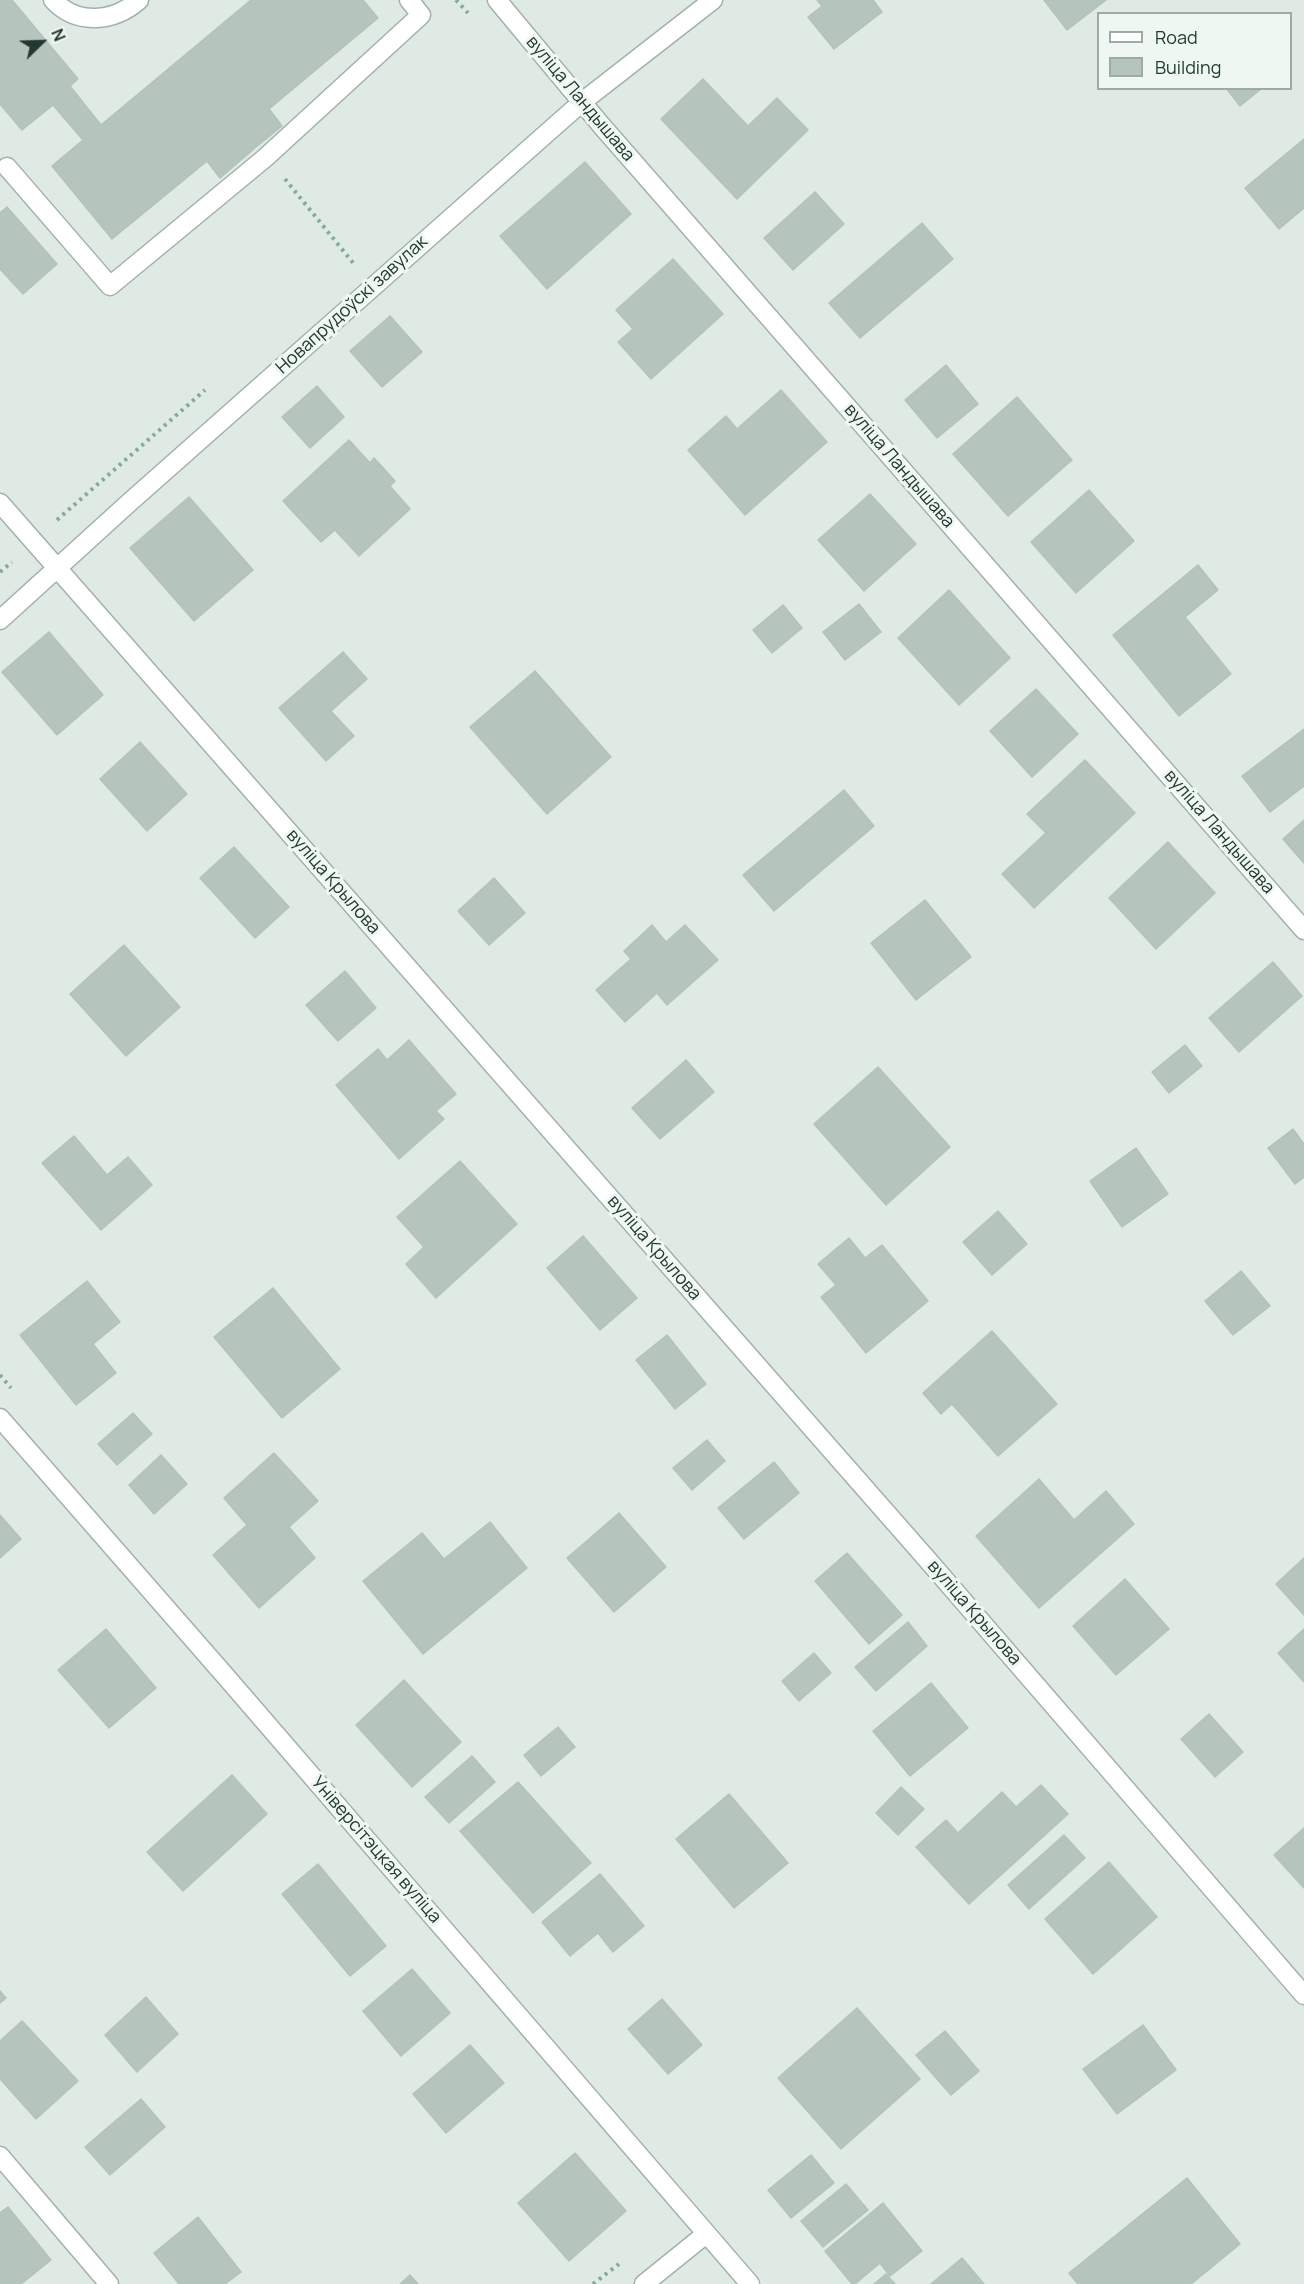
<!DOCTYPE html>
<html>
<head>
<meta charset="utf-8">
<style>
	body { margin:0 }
	#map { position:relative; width:1304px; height:2284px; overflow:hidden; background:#dfeae4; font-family:Manrope,sans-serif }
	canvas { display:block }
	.legend { position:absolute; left:1097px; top:12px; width:195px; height:78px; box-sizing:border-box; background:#eff7f2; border:2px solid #9daba4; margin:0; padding:8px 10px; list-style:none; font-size:18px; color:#213930 }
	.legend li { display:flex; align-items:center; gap:12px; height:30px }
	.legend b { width:30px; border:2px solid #9daba4 }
	.north { position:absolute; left:12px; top:12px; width:60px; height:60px; -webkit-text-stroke:4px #eff7f2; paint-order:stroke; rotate:67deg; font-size:16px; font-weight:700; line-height:24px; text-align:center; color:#213930 }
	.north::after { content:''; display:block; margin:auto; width:21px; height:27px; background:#213930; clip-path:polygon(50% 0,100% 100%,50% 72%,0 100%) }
</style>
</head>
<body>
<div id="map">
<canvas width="1304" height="2284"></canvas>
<ul class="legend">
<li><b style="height:8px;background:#fff"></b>Road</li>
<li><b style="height:16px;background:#b5c4bd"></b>Building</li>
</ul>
<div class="north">N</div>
</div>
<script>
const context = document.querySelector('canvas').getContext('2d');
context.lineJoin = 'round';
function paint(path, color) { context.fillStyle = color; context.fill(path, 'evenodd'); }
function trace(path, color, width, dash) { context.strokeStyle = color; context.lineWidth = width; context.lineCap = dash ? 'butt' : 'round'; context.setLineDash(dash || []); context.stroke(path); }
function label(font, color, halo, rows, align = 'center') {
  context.font = font + ' Manrope,sans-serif'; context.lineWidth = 6; context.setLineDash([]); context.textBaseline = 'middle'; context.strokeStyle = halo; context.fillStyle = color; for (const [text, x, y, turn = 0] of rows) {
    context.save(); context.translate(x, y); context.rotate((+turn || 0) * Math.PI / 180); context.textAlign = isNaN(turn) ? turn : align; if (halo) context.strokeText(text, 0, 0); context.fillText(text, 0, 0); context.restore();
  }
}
const building = new Path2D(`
	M0,0H12L78,79L70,86L101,125L251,0H363L378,18L269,109L282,126L256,147L220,178L207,161L112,239L52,166L83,140L53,105L22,130L0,104Z
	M817,0H873L882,12L834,49L808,17L822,6Z
	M1044,0H1106L1067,30Z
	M703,79L748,126L777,98L808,130L737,199L661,119Z
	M1226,88H1261V89L1240,106Z
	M1304,139V208L1279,229L1245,188Z
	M585,162L631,214L547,289L500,236Z
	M815,192L844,224L793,270L764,238Z
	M7,207L57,264L23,294L0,269V213Z
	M922,223L953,259L860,338L829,303Z
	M673,259L723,314L651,379L618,342L633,329L616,310Z
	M390,316L422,352L382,387L350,351Z
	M946,365L978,404L937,438L905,400Z
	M317,386L344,417L310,448L282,417Z
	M781,390L827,442L745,515L688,450L726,416L737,429Z
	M1017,397L1072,460L1008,516L953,454Z
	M349,440L370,463L374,458L395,481L390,486L410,509L359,556L335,530L321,542L283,501Z
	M1089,490L1134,541L1076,593L1031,542Z
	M870,494L916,544L864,591L818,540Z
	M189,497L253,570L194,621L130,548Z
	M1198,565L1218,590L1185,617L1231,674L1179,716L1113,635Z
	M949,590L1010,658L959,705L898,638Z
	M859,604L881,632L845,660L823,632Z
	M783,605L802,628L772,653L753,630Z
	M49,632L103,695L57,735L2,672Z
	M343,652L367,679L331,711L354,736L326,761L279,708Z
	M535,671L611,757L547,814L470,727Z
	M1036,689L1078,734L1032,777L990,731Z
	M1304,729V786L1270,812L1242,776Z
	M140,742L187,794L147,831L100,779Z
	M1085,760L1135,813L1034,908L1002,874L1046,833L1027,814Z
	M844,790L874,826L774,911L743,875Z
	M1304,820V863L1283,839Z
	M1168,842L1215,893L1156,949L1109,898Z
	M234,847L289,907L255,938L200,878Z
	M494,878L525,913L489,945L458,911Z
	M925,900L971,957L916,1000L871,943Z
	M652,925L666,942L685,925L718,960L667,1005L657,993L625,1022L596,990L631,959L624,951Z
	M124,945L180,1007L126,1056L70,994Z
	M1273,962L1302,996L1239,1052L1209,1018Z
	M345,971L376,1008L338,1041L306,1005Z
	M409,1040L456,1094L436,1111L444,1119L399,1159L336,1085L378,1049L387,1060Z
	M1185,1045L1202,1066L1169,1093L1152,1072Z
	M686,1060L714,1092L660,1139L632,1108Z
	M878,1067L950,1147L886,1205L814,1124Z
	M1293,1129L1304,1144V1177L1295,1184L1268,1148Z
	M74,1136L107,1175L128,1157L152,1185L101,1230L42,1163Z
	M1136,1148L1168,1194L1122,1227L1090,1181Z
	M460,1161L517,1224L436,1298L406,1264L424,1247L397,1217Z
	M998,1211L1027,1244L992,1275L963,1242Z
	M583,1236L637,1298L600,1330L547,1268Z
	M849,1238L865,1258L882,1245L928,1301L866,1353L821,1297L836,1285L818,1264Z
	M1241,1271L1270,1306L1233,1335L1205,1301Z
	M87,1281L120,1322L93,1344L116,1373L76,1405L20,1335Z
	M273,1288L340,1369L282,1418L214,1337Z
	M992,1331L1057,1404L998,1456L952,1404L941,1414L923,1393Z
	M667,1335L706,1384L675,1409L636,1360Z
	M133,1413L152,1434L117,1465L98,1444Z
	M707,1440L725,1461L692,1490L673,1468Z
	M274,1453L318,1501L289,1527L315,1558L259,1608L213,1555L247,1525L224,1498Z
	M161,1455L187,1484L154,1514L129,1485Z
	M774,1462L799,1493L744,1539L718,1508Z
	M1039,1479L1074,1520L1106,1491L1134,1524L1039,1608L976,1536Z
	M619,1513L666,1567L614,1612L567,1558Z
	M0,1515L21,1539L0,1558Z
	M490,1522L527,1568L423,1654L363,1581L422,1533L444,1559Z
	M847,1553L902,1615L869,1644L815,1581Z
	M1304,1558V1615L1276,1584Z
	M1125,1579L1169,1629L1116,1675L1073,1626Z
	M908,1622L927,1646L876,1691L855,1667Z
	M106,1629L156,1688L109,1728L58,1670Z
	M1304,1629V1682L1278,1653Z
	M814,1653L831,1673L799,1701L782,1681Z
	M404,1680L461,1742L412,1787L356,1725Z
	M931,1683L968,1728L910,1776L873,1731Z
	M1209,1714L1243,1752L1215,1777L1181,1739Z
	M558,1727L575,1747L541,1776L524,1755Z
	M472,1756L495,1782L449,1823L425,1797Z
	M232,1775L267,1814L183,1891L147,1852Z
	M518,1782L591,1863L533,1913L460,1831Z
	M1041,1785L1068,1814L969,1904L916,1847L946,1820L958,1833L1002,1792L1016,1807Z
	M901,1787L924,1809L898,1835L876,1813Z
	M729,1794L788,1863L734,1908L676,1839Z
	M1304,1828V1888L1274,1855Z
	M1064,1835L1085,1858L1029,1909L1008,1885Z
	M1109,1862L1157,1917L1093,1974L1045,1919Z
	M318,1864L386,1946L350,1976L282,1894Z
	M600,1874L644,1926L613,1952L598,1933L570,1956L542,1922Z
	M412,1969L450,2013L401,2056L363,2011Z
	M0,1991L6,1998L0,2003Z
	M146,1997L178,2034L137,2072L105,2035Z
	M662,1999L702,2045L668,2074L628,2029Z
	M857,2008L920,2079L841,2149L778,2078Z
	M22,2021L78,2081L36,2119L0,2079V2041Z
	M1143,2025L1176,2070L1117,2114L1083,2069Z
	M945,2031L979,2071L951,2095L916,2055Z
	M470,2045L504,2083L446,2133L413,2094Z
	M141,2099L165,2127L110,2175L85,2147Z
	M575,2153L626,2211L569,2261L518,2203Z
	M811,2155L834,2183L791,2218L768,2190Z
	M1187,2178L1240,2244L1191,2284H1078L1069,2273Z
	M846,2184L868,2210L823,2247L801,2221Z
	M883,2203L922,2251L890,2276L880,2263L855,2284H852L825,2251Z
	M8,2207L51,2260L21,2284H0V2213Z
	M198,2217L241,2272L225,2284H179L154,2253Z
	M962,2258L984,2284H931Z
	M886,2274L895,2284H874Z
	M410,2275L418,2284H400Z`);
paint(building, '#b5c4bd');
trace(building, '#b2c3ba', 1.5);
const service = new Path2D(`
	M53,0C77,26 114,22 139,0
	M7,167L110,286L265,158L421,15L409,0`);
const minor = new Path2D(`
	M497,0L601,125L1304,930
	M0,503L926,1558L1304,1995
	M0,620L131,501L582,102L713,0
	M0,1418L228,1679L750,2284
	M0,2156L109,2284
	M644,2284L706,2234`);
trace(service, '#a2b1aa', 21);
trace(minor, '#a2b1aa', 21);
trace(new Path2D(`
	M456,0L468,13
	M285,179L354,264
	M57,520L205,390
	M0,572L12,562
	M0,1375L11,1388
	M593,2284L619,2264`), '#81ac9a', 4, [3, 4.5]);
trace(service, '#fff', 18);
trace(minor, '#fff', 18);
label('18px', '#213930', '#eff7f2', [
	["вуліца Ландышава",580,99,50],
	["Новапрудоўскі завулак",352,305,-42],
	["вуліца Ландышава",899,466,49],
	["вуліца Ландышава",1219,832,49],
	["вуліца Крылова",333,882,49],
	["вуліца Крылова",654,1248,49],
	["вуліца Крылова",974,1613,49],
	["Універсітэцкая вуліца",376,1850,49]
]);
</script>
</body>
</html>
